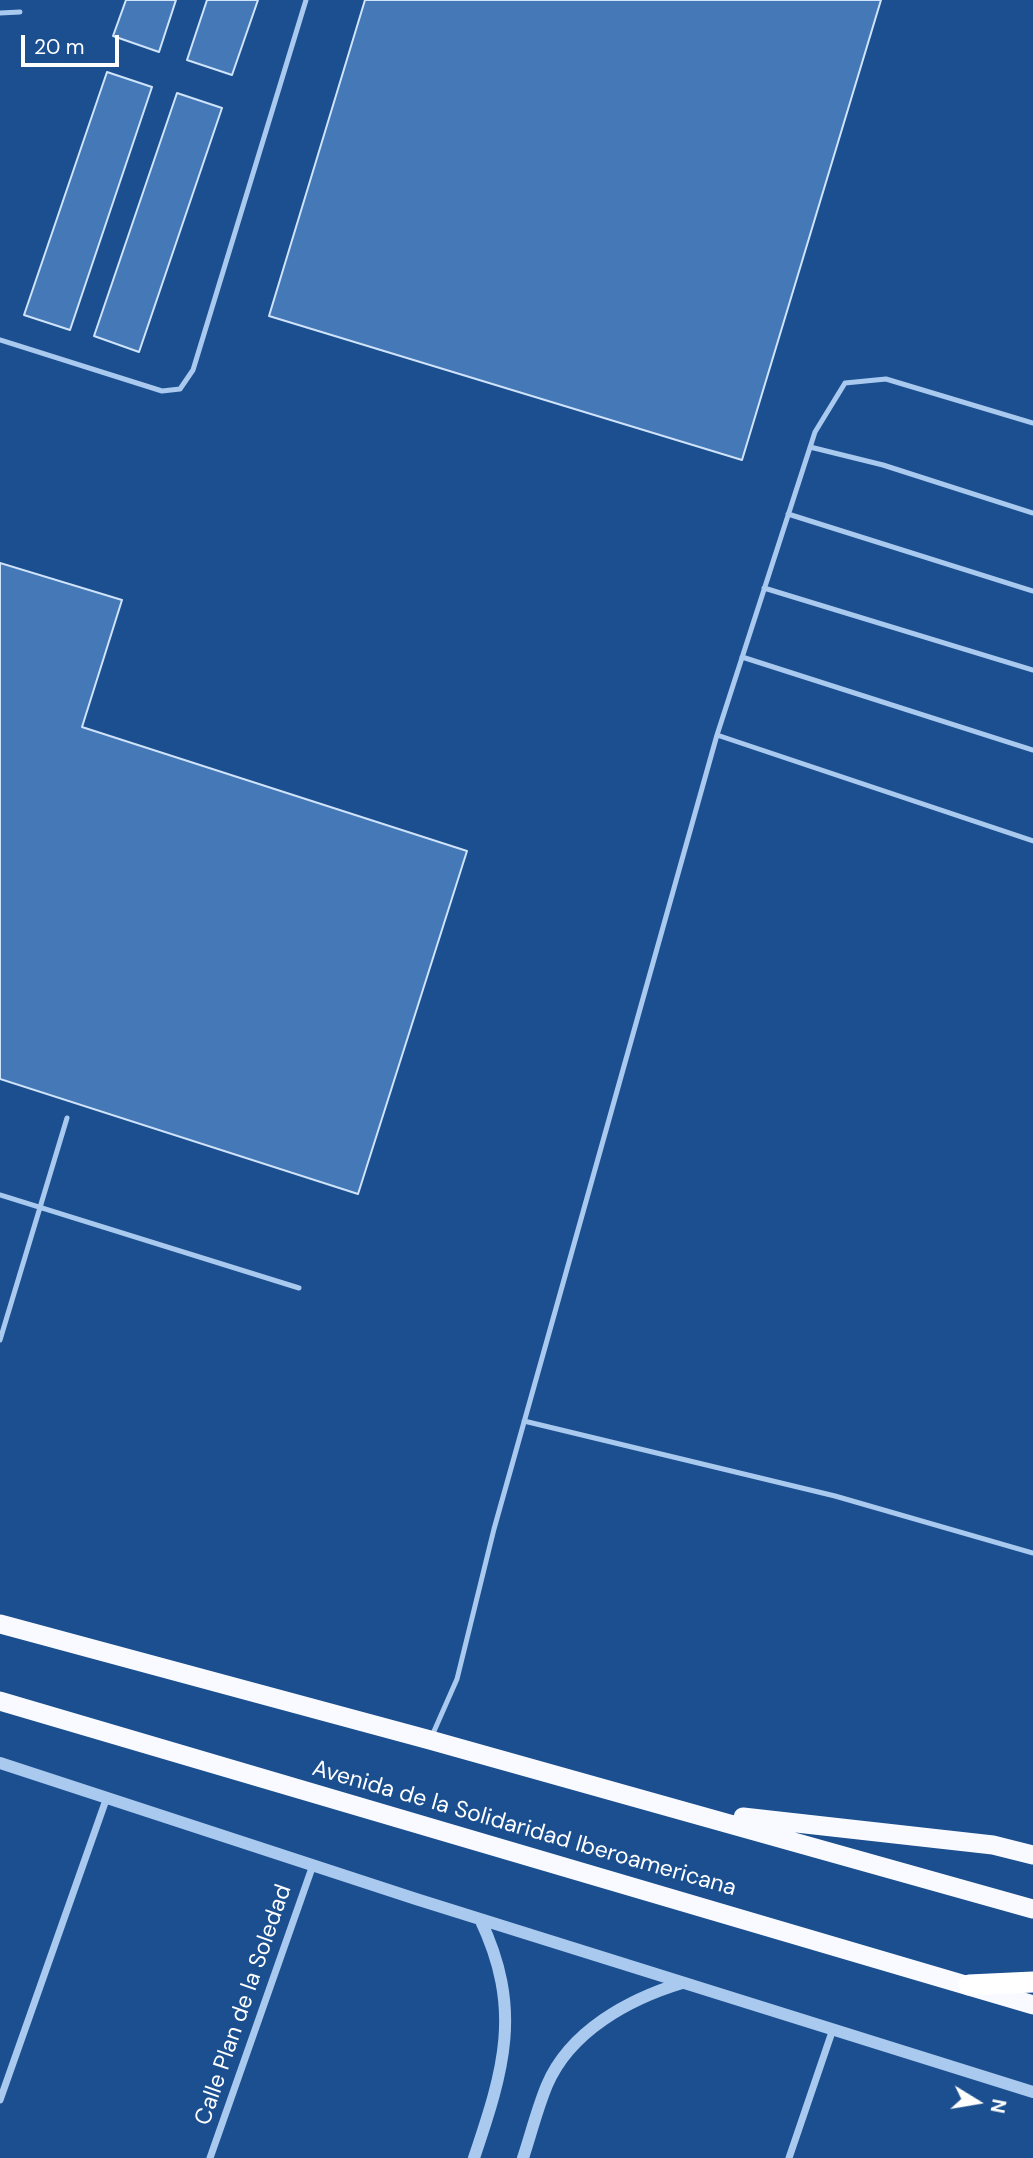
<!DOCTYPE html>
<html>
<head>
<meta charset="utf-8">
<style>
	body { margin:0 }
	#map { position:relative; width:1033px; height:2158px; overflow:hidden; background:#1b4f8f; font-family:"DM Sans",sans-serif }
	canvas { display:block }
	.north { position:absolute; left:942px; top:2067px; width:70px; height:70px; -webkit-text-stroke:5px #1b4f8f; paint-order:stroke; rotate:101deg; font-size:19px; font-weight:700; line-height:28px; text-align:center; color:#fff }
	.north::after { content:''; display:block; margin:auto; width:24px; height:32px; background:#fff; clip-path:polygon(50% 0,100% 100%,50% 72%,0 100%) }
	.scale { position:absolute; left:21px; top:35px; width:98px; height:32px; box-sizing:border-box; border:4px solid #fff; border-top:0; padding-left:9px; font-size:21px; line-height:24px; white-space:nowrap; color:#fff; -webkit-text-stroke:5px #1b4f8f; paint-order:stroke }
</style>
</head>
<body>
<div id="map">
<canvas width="1033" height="2158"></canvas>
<div class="north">N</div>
<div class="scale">20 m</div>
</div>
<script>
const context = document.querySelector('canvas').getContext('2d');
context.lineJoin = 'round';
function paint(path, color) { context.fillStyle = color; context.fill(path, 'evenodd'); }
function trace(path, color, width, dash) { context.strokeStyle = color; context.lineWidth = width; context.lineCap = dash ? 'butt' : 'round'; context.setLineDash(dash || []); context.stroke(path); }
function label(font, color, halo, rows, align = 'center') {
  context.font = font + ' "DM Sans",sans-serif'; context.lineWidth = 5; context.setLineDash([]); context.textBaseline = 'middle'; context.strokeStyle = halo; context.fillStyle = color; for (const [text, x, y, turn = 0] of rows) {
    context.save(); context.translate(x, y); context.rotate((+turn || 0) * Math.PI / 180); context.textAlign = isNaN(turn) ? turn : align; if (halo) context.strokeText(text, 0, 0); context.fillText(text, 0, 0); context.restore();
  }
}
const building = new Path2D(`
	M126,0H176L159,52L113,36Z
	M207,0H258L232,75L187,60Z
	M365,0H881L742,460L269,316Z
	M107,72L152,87L70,330L24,315Z
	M177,93L222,108L139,352L94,336Z
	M0,563L122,600L82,727L467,851L358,1194L0,1079Z`);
paint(building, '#4478b7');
trace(building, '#cfe3fa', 2);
trace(new Path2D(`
	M0,13L20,12
	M0,340L162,391L180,389L193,370L306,0
	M810,447L883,465L1033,513
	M788,514L1033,591
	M764,588L1033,670
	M742,657L1033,750
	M717,735L1033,841
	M0,1195L299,1288
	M0,1340L67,1118
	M524,1421L835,1496L1033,1553
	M431,1738L457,1679L494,1529L717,735L815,432L845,383L886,379L1033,423`), '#a9c9ee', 5);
trace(new Path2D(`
	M0,2100L107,1797
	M210,2158L313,1865
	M789,2158L833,2029`), '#a9c9ee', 7);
trace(new Path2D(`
	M0,1763L416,1899L1033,2092
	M474,2158C504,2069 523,2009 480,1919
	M523,2158C531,2134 537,2109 547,2085C570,2031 629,1999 682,1983`), '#a9c9ee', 12);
trace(new Path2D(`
	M0,1624L430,1740L1033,1909
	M0,1701L1033,2005
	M743,1817L993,1845L1033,1855`), '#f8faff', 19);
trace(new Path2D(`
	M969,1985L1033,1982`), '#fff', 21);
label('23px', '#fff', '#1b4f8f', [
	["Avenida de la Solidaridad Iberoamericana",524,1829,16],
	["Calle Plan de la Soledad",244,2005,-71]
]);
</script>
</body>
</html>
